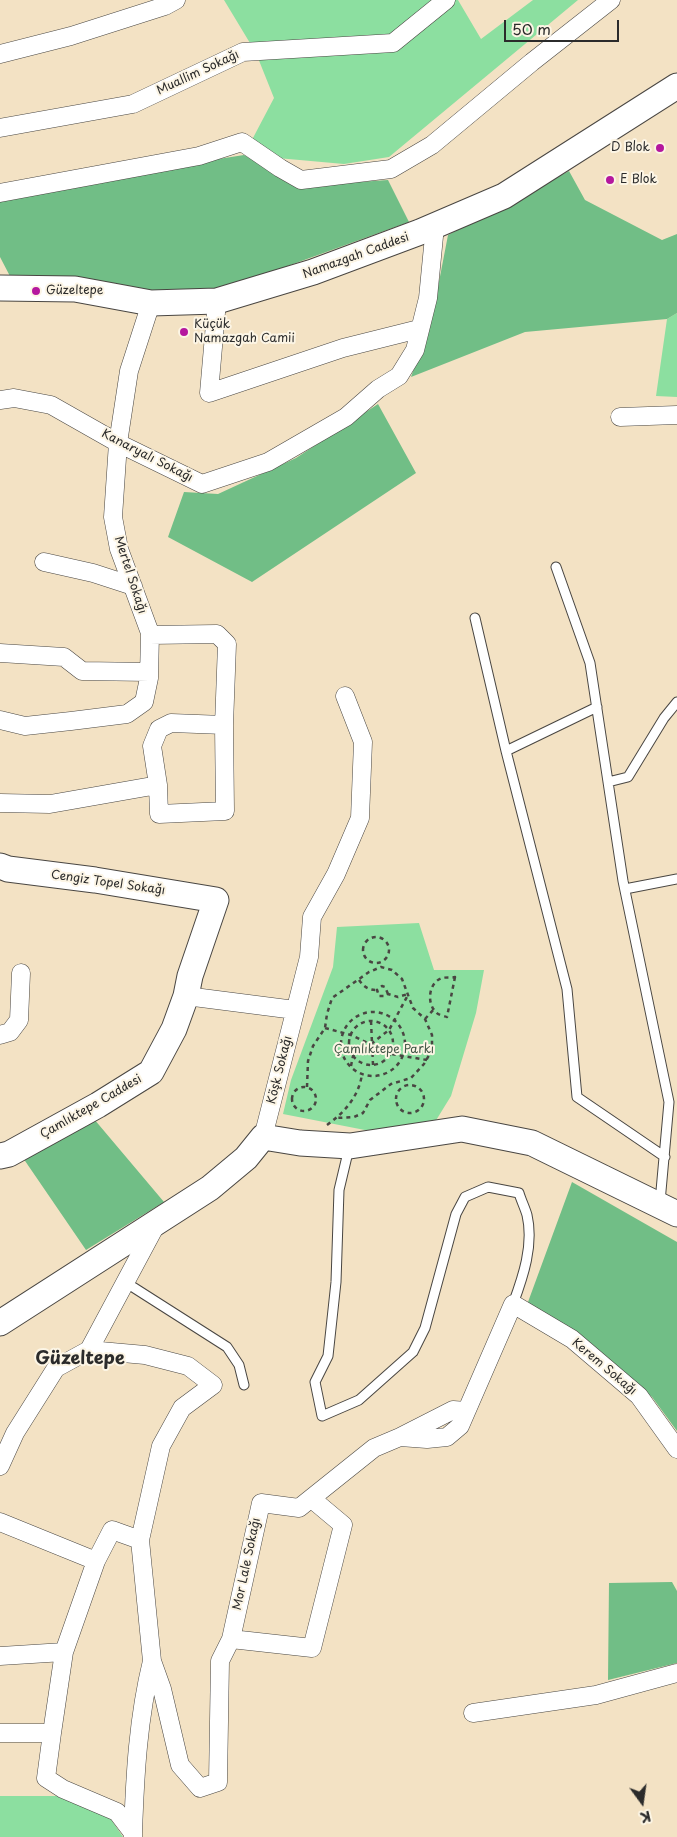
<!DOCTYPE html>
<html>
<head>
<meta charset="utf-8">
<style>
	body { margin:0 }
	#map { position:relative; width:677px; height:1837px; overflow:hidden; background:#f3e2c4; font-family:"Playpen Sans",sans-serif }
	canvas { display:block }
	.north { position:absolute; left:617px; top:1777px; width:50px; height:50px; -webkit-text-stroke:4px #fcf5e5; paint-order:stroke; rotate:166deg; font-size:14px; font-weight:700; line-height:20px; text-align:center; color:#2b2b2b }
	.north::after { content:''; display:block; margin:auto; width:18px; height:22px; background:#2b2b2b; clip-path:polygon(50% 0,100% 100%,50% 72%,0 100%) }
	.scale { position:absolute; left:504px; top:20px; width:115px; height:22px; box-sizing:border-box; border:2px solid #2b2b2b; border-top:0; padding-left:6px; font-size:15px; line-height:18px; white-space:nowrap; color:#2b2b2b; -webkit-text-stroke:4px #fcf5e5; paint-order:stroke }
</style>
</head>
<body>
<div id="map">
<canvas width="677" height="1837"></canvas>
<div class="north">K</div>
<div class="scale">50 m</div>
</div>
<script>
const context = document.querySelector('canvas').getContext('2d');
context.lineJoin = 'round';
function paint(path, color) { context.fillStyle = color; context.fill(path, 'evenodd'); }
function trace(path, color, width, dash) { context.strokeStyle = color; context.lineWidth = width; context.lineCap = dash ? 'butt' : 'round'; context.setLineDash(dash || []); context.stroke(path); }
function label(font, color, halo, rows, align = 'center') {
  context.font = font + ' "Playpen Sans",sans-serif'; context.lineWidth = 4; context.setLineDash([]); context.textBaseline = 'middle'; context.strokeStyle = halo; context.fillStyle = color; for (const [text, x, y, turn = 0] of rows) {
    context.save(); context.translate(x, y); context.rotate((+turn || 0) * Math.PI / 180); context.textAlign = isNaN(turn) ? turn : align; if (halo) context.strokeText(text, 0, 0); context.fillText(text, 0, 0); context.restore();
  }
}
paint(new Path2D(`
	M224,0H458L481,39L533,0H578L389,157L344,164L244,155L274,98L256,53Z
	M677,313V397L656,396L667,319Z
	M419,923L434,970H484L476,1013L451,1096L435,1122L370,1131L283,1114L291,1080L333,967L337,927Z
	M0,1796H58L109,1816L123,1837H0Z`), '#8cdfa0');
paint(new Path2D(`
	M244,155L300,186L388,180L409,222L216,292H148L12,280L0,257V193Z
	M569,171L585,200L662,240L677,234V313L667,319L525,332L411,377L432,318L448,235Z
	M378,404L416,473L252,582L168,537L184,492L218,494L296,458Z
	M94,1119L164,1202L86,1250L21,1155Z
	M572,1182L677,1242V1431L652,1397L528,1302Z
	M672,1582L677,1591V1663L608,1680L609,1583Z`), '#71be86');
const lane = new Path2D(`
	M556,567L590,663L623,881L669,1102L660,1202
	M475,618L506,751L567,989L577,1097L665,1157
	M506,751L597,707
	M608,782L628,777L664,718L677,702
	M625,889L677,879
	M349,1148L339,1190L336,1282L328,1356L315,1382L322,1416L359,1400L413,1352L425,1328L456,1214L465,1197L488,1187L519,1193C521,1200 525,1208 527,1215C534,1245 523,1277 513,1304
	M125,1282L227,1347L239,1365L244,1385`);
const street = new Path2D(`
	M0,54L71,36L165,6L176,0
	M0,128L133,104L243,52L393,43L446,0
	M0,193L199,156L242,142L280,168L301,180L391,169L432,145L532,62L611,0
	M217,301L209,393L343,348L419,329
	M0,400L14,398L51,405L118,443L202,484L268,462L346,417L378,389L399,376L415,350L428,298L435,226
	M620,417L677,415
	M44,562L93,573L133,586
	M150,635L217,634L227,644L224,725L171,723L159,729L152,746L158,785L159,814L225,811L224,725
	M0,653L64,657L82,671L149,672
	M0,720L25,726L71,721L127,714L144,702L149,678L150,633L119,549L113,517L118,443L129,371L151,303
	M0,803L50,804L158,785
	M186,996L295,1010
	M0,1035L10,1032L19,1020L21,973
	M263,1137L309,957L312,917L336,874L360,818L363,742L345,696
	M89,1350L145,1355L188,1366L213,1385L182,1408L161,1446L140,1540L152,1661L162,1689L180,1765L200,1788L218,1782L220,1661L231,1639L261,1503L299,1508L374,1448L400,1437L427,1439L447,1437L460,1426L513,1304L572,1339L639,1396L677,1449
	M400,1437L453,1410L466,1411
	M0,1466L15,1433L56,1368L89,1350L157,1223
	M0,1522L96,1561
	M231,1639L312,1648L343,1525L312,1499
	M0,1656L64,1652
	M473,1713L596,1695L677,1673
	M0,1733H52L64,1652L96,1561L112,1530L140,1540
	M52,1733L46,1778L63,1789L117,1812L133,1833V1837
	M133,1833C135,1775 138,1718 152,1661`);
const secondary = new Path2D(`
	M0,288L75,289L151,303L217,301L313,272L420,232L504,196L677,86
	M0,866L8,869L95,880L216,900L190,976L186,996L174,1029L151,1072L98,1105L9,1154L0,1156
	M0,1323L210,1188L246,1158L263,1137L300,1143L350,1146L462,1129L532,1143L677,1214`);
trace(lane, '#494642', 11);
trace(street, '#494642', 19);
trace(secondary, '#494642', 27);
trace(new Path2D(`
	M363 950a13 13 0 1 1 26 0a13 13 0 1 1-26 0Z
	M455,977L447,1017C444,1016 438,1015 436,1012C426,1003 429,982 442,978C446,977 451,978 455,977Z
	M359,980C364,987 368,990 377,990
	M388,994L385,987L382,986L377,990L379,996H386L388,994L398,997L408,994
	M341 1044a32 32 0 1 1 64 0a32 32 0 1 1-64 0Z
	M425,1019L434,1009
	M371,1021L373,1065
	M349 1043a22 22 0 1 1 44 0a22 22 0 1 1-44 0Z
	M325,1028L351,1035L391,1054L427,1060
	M351,1066L353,1056L371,1044L389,1030L408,995
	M396 1099a14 14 0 1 1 28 0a14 14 0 1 1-28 0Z
	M292 1099a12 12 0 1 1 24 0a12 12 0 1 1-24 0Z
	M307,1087L308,1061L313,1046L325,1028L327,1014L332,998L369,972L381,967L392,970L402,979L413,1008L425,1019L432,1035V1050L424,1064L411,1078L391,1084L370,1100L363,1113L354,1117L336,1118
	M327,1125C345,1112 359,1096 362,1074`), '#494642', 2.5, [4, 4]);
trace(lane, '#fff', 9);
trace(street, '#fff', 18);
trace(secondary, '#fff', 25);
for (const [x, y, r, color] of [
	[660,148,5,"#b5179e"],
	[610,180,5,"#b5179e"],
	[36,291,5,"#b5179e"],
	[184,332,5,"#b5179e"]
]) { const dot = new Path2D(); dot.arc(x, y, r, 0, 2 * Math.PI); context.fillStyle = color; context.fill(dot); trace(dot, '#fcf5e5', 2); }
label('12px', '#2b2b2b', '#fcf5e5', [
	["Muallim Sokağı",198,73,-25],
	["Namazgah Caddesi",356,256,-20],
	["Kanaryalı Sokağı",147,456,27],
	["Mertel Sokağı",130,575,72],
	["Cengiz Topel Sokağı",108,883,8],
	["Köşk Sokağı",280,1070,-76],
	["Çamlıktepe Caddesi",91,1107,-30],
	["Kerem Sokağı",604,1367,40],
	["Mor Lale Sokağı",247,1564,-78]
]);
label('12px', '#2b2b2b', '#fcf5e5', [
	["D Blok",650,148,"right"],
	["E Blok",620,180],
	["Güzeltepe",46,291],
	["Küçük",194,325],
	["Namazgah Camii",194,339]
], 'left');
label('12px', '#435848', '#fcf5e5', [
	["Çamlıktepe Parkı",384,1050]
]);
label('bold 18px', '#2b2b2b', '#fcf5e5', [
	["Güzeltepe",80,1359]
]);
</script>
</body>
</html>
